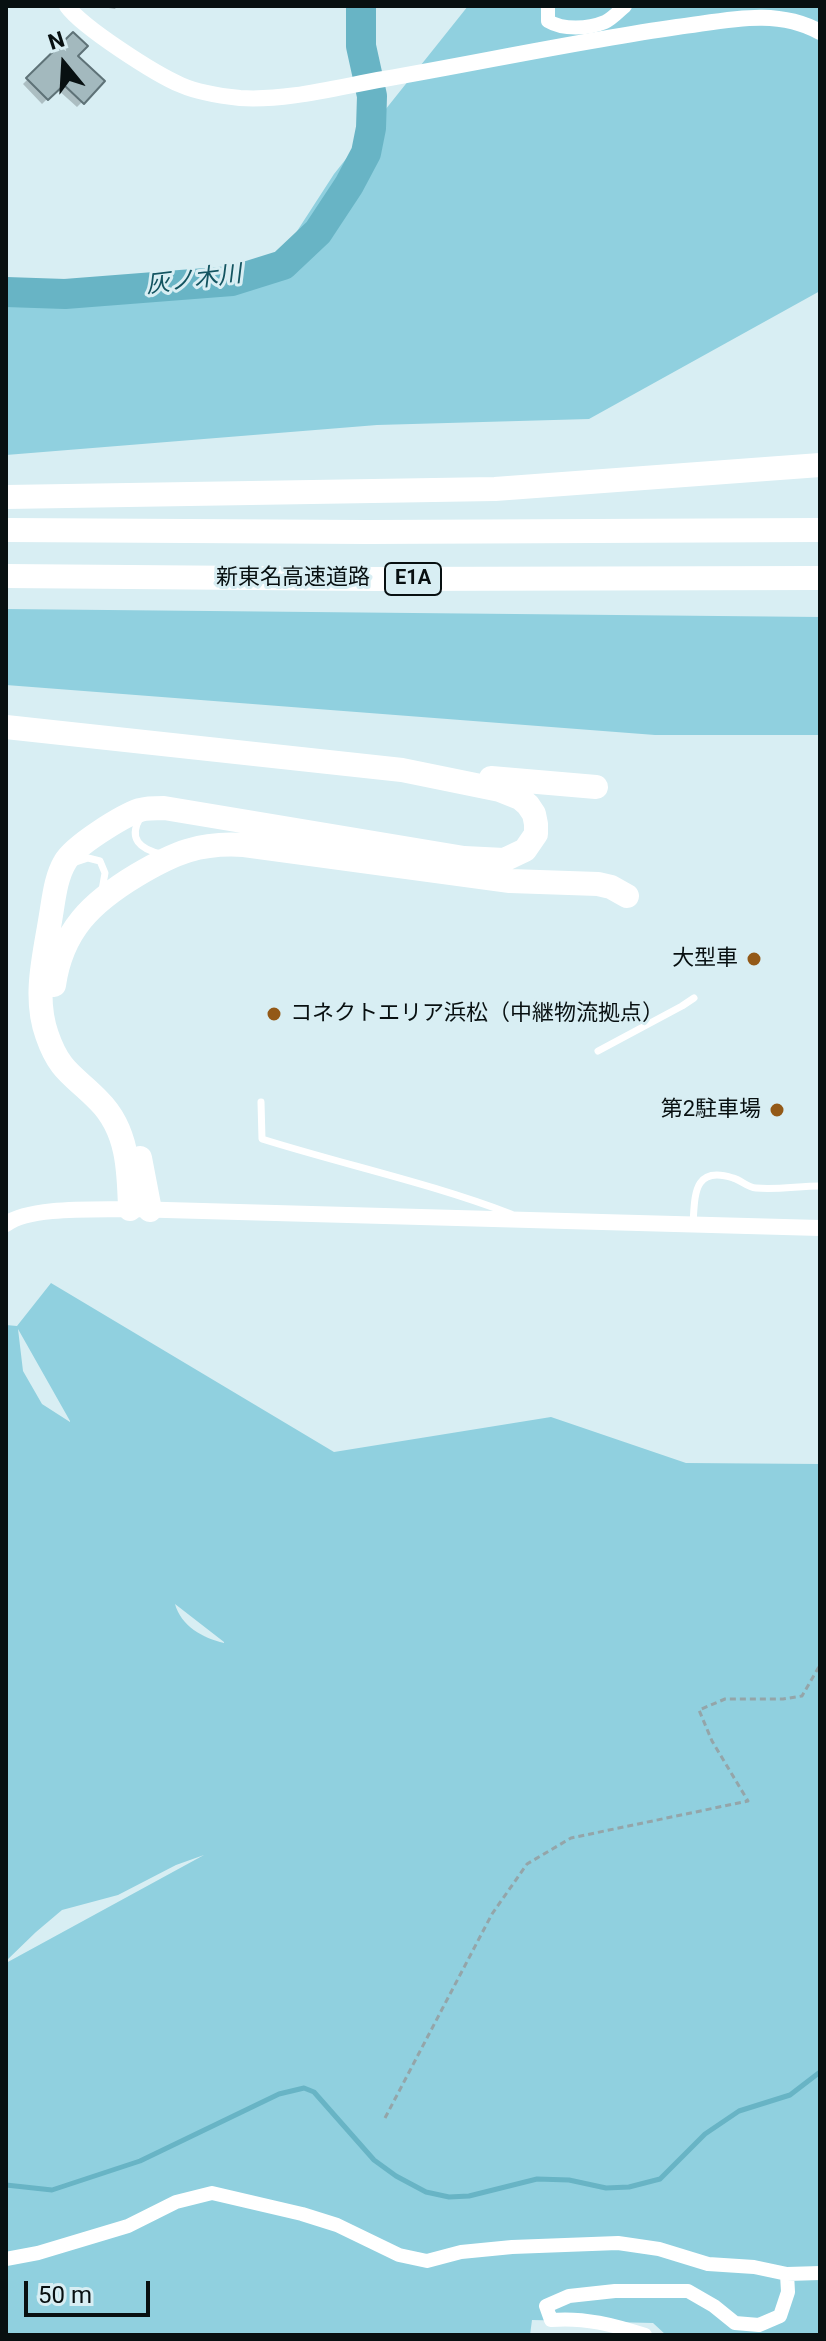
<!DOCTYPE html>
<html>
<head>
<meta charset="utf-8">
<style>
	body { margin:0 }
	#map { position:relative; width:826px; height:2341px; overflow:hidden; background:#d8eef3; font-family:Roboto,sans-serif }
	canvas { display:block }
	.frame { position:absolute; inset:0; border:8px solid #081011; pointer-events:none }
	.north { position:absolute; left:24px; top:24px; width:80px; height:80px; -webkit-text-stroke:6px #d8eef3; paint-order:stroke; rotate:342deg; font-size:22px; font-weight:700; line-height:32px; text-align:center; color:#081011 }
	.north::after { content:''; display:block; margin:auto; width:28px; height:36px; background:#081011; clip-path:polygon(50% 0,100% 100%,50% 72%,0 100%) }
	.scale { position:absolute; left:24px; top:2281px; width:126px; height:36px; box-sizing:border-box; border:4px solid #081011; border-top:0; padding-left:10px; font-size:24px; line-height:28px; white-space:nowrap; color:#081011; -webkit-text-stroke:6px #d8eef3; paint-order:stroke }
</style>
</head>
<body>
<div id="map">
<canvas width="826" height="2341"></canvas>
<div class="frame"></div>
<div class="north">N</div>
<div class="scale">50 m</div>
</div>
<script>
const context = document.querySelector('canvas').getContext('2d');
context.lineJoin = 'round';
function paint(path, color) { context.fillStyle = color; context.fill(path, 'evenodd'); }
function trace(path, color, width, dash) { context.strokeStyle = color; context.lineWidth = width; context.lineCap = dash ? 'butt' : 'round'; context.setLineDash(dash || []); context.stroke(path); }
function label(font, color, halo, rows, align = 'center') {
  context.font = font + ' Roboto,"Noto Sans JP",sans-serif'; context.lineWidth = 6; context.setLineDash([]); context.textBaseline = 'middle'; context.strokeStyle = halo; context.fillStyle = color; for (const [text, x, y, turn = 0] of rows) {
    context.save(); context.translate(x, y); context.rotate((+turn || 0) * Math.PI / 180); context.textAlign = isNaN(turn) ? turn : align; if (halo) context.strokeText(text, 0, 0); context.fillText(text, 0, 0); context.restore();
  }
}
paint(new Path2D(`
	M468,6H820V291L589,419L377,425L6,455V289L235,270L279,259L334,174Z
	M6,609L820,617V735H655L6,685Z
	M51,1283L334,1452L551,1417L686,1463L820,1464V2335H666L653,2323L532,2320L530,2335H6V1963L204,1855L176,1865L118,1895L62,1910L36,1932L6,1961V1325L17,1326ZM18,1329L70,1421V1422L42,1404L23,1371ZM175,1604L224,1642V1643C203,1638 181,1626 175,1604Z`), '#90d0df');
paint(new Path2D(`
	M96,6H117L115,9Z
	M73,34L75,56L103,81L77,107L57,89L42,104L23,84Z`), '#0003');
trace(new Path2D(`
	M6,2185L52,2190L140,2161L279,2094L304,2088L314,2092L374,2160L396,2176L426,2192L449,2197L469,2196L537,2179L569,2180L606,2188L629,2187L660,2179L705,2134L739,2111L790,2095L820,2072`), '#68b4c5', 5);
trace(new Path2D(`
	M6,292L65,294L232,281L283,265L318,232L349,185L366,153L371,128L372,96L361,46V6`), '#68b4c5', 30);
const building = new Path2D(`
	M73,32L88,46L78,56L105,81L84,104L64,85L48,100L26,78Z`);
paint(building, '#a3b9be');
trace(building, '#5e7277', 2);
trace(new Path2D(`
	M385,2118L492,1914L527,1864L571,1838L748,1801L712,1741L699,1710L725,1699H783L802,1696L820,1665`), '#94a5a9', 3, [6, 4]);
trace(new Path2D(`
	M140,818C128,839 140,849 161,854
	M76,862L88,858L100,861L105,873L102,890
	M598,1051L682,1006L694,998
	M261,1102L262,1139C345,1165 430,1183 511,1214
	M693,1223C695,1196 693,1165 733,1178C741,1180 747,1187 756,1188C777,1190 799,1186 820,1186`), '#fff', 7);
trace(new Path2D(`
	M548,6V21C563,30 588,29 605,22C612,19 619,11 625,6
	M6,2259L38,2253L128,2226L176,2202L212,2193L302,2214L337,2225L399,2255L427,2261L461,2252L512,2247L618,2243L659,2249L708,2264L754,2267L787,2274L820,2273
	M645,2335C614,2325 584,2317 551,2320L546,2306L569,2296L615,2291H688L714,2306L735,2323L759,2325L780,2316L788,2292L787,2274`), '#fff', 14);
trace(new Path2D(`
	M67,6C82,27 155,74 181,85C199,93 221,96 240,98C287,101 338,87 384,79C482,62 579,41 677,27C725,21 776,7 820,32
	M6,1224C31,1206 98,1210 130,1209L820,1228`), '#fff', 16);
trace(new Path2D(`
	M6,497L495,489L820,465
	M6,530L368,532L820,530
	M6,576L377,579L820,578
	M6,727L402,770L500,790L520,798L528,805L534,814L536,824V834L525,850L504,860L464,858L164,808C156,808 147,808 140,810C122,816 74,846 65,862C56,877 54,897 51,915C45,954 33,996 47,1035C60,1073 74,1075 99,1101C128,1130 129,1170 130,1209
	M491,778L596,787
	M54,985C62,930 92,902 137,875C174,853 200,842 244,845L510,881L598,884L611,887L627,896
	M140,1158L150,1210`), '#fff', 24);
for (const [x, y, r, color] of [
	[754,959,8,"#935917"],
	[274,1014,8,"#935917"],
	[777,1110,8,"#935917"]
]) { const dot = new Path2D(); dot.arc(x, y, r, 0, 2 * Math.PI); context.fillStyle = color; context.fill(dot); trace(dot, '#d8eef3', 3); }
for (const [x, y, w] of [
	[413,579,56]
]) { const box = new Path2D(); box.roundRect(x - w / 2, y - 16, w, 32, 6); context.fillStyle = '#d8eef3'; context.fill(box); trace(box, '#081011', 2); }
label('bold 20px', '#081011', null, [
	["E1A",413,579]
]);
label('22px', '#081011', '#d8eef3', [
	["新東名高速道路",293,578]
]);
label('22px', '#081011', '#d8eef3', [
	["大型車",738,959],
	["コネクトエリア浜松（中継物流拠点）",290,1014,"left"],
	["第2駐車場",761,1110]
], 'right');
label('italic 24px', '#135460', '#d8eef3', [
	["灰ノ木川",194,281,-7]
]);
</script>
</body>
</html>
